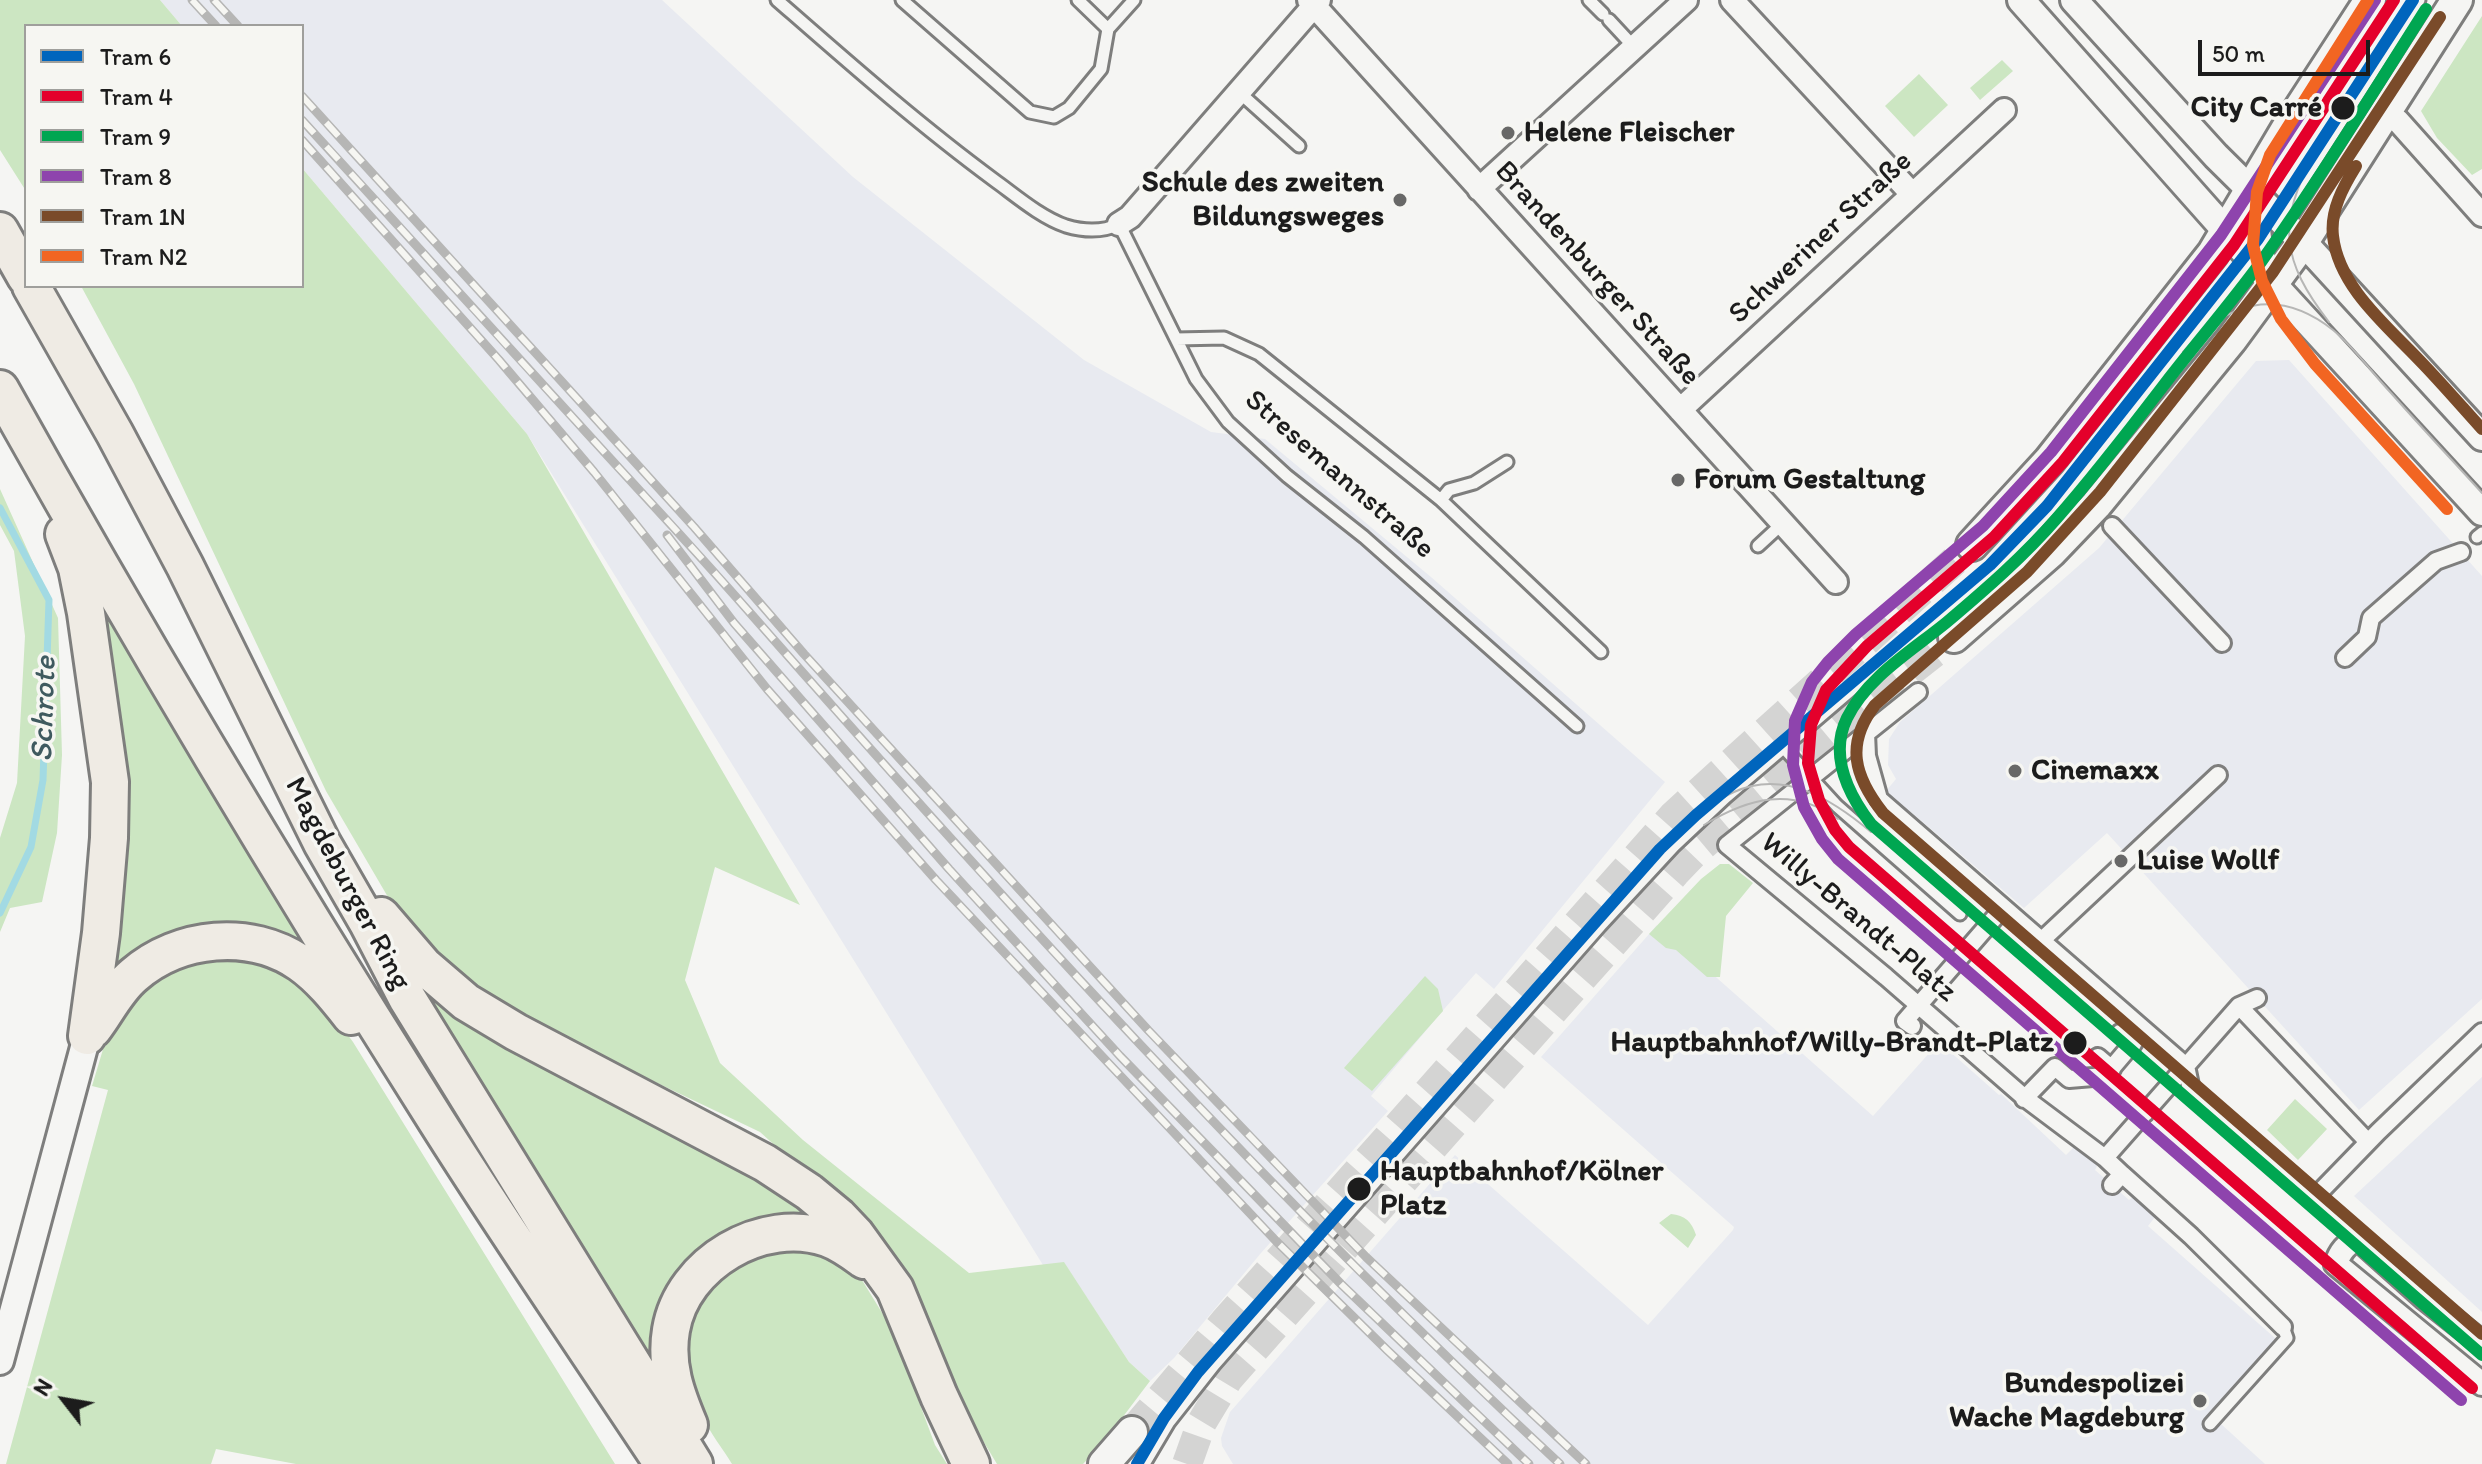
<!DOCTYPE html>
<html>
<head>
<meta charset="utf-8">
<style>
	body { margin:0 }
	#map { position:relative; width:2482px; height:1464px; overflow:hidden; background:#f5f5f3; font-family:Itim,sans-serif }
	canvas { display:block }
	.legend { position:absolute; left:24px; top:24px; width:280px; height:264px; box-sizing:border-box; background:#f6f6f2; border:2px solid #9f9f9c; margin:0; padding:10px 14px; list-style:none; font-size:24px; color:#1c1c1c }
	.legend li { display:flex; align-items:center; gap:16px; height:40px }
	.legend b { width:40px; border:2px solid #9f9f9c }
	.north { position:absolute; left:24px; top:1360px; width:80px; height:80px; -webkit-text-stroke:6px #f6f6f2; paint-order:stroke; rotate:301deg; font-size:22px; font-weight:700; line-height:32px; text-align:center; color:#1c1c1c }
	.north::after { content:''; display:block; margin:auto; width:28px; height:36px; background:#1c1c1c; clip-path:polygon(50% 0,100% 100%,50% 72%,0 100%) }
	.scale { position:absolute; left:2198px; top:40px; width:172px; height:36px; box-sizing:border-box; border:4px solid #1c1c1c; border-top:0; padding-left:10px; font-size:24px; line-height:28px; white-space:nowrap; color:#1c1c1c; -webkit-text-stroke:6px #f6f6f2; paint-order:stroke }
</style>
</head>
<body>
<div id="map">
<canvas width="2482" height="1464"></canvas>
<ul class="legend">
<li><b style="height:10px;background:#0065bd"></b>Tram 6</li>
<li><b style="height:10px;background:#e4002b"></b>Tram 4</li>
<li><b style="height:10px;background:#00a651"></b>Tram 9</li>
<li><b style="height:10px;background:#8e44ad"></b>Tram 8</li>
<li><b style="height:10px;background:#7a4b2a"></b>Tram 1N</li>
<li><b style="height:10px;background:#f26522"></b>Tram N2</li>
</ul>
<div class="north">N</div>
<div class="scale">50 m</div>
</div>
<script>
const context = document.querySelector('canvas').getContext('2d');
context.lineJoin = 'round';
function paint(path, color) { context.fillStyle = color; context.fill(path, 'evenodd'); }
function trace(path, color, width, dash) { context.strokeStyle = color; context.lineWidth = width; context.lineCap = dash ? 'butt' : 'round'; context.setLineDash(dash || []); context.stroke(path); }
function label(font, color, halo, rows, align = 'center') {
  context.font = font + ' Itim,sans-serif'; context.lineWidth = 7; context.setLineDash([]); context.textBaseline = 'middle'; context.strokeStyle = halo; context.fillStyle = color; for (const [text, x, y, turn = 0] of rows) {
    context.save(); context.translate(x, y); context.rotate((+turn || 0) * Math.PI / 180); context.textAlign = isNaN(turn) ? turn : align; if (halo) context.strokeText(text, 0, 0); context.fillText(text, 0, 0); context.restore();
  }
}
paint(new Path2D(`
	M160,0H662L853,177L1084,360L1211,432L1265,439L1431,577L1665,782L1494,989L1476,973L1445,1008L1371,1096L1388,1111L1261,1253L1174,1358L1150,1381L1129,1362L1064,1263L1043,1265L527,434L302,168V26H182Z
	M2289,360L2482,576V999L2359,1110L2107,833L2024,908L1886,791L1896,779L1888,765L1889,739L1900,722L2099,548L2256,361Z
	M1657,925L1873,1116L1939,1042L1999,1095L2001,1094L2066,1155L2075,1146L2097,1166L2095,1170L2129,1200L2133,1197L2155,1217L2148,1226L2275,1338L2286,1352L2221,1424L2265,1464H1233L1222,1446L1221,1438L1230,1412L1455,1155L1648,1325L1733,1230L1734,1227L1541,1057Z
	M2482,1077V1312L2354,1196Z`), '#e8eaf0');
paint(new Path2D(`
	M0,0H160L182,26H26V191L0,150Z
	M2482,16V169L2472,175L2437,138L2421,111Z
	M2002,60L2013,71L1980,100L1970,88Z
	M1919,74L1948,105L1914,137L1885,106Z
	M302,168L527,434L800,905L715,867L685,980L720,1063L803,1140L969,1273L1064,1262L1129,1362L1150,1381L1122,1418L1125,1419L1083,1464H997L840,1204L760,1132L546,1030L464,985L392,904L326,791L134,384L81,286H302Z
	M0,489L58,618L62,755L57,833L42,902L10,908L0,932V838L17,783L25,636L14,551L0,525Z
	M101,601L313,949L293,945L118,969L111,967Z
	M1720,864H1729L1753,883L1726,916L1720,977H1707L1676,950L1666,948L1649,934L1701,879Z
	M191,958L267,960L322,1000L353,1042L615,1464H296L216,1449L211,1464H6L108,1090L92,1086L107,1036L130,998Z
	M1425,976L1438,989L1443,1011L1372,1091L1344,1068Z
	M420,989L439,1006L464,1023L521,1058L744,1169L811,1211L805,1223L746,1231L655,1370Z
	M2295,1099L2327,1129L2298,1160L2267,1130Z
	M1671,1214C1685,1215 1692,1222 1696,1235L1688,1248L1659,1223Z
	M795,1246L830,1253L854,1267L892,1329L935,1445L947,1464H732C723,1449 710,1433 703,1417C663,1322 699,1268 795,1246Z`), '#cce6c2');
trace(new Path2D(`
	M0,508L49,600L43,780L31,847L0,913`), '#a2dae3', 7);
trace(new Path2D(`
	M1132,1432L1226,1320L1674,815L1972,545
	M1187,1464L1202,1422L1228,1379L1675,873L1697,850L1884,692L1954,637`), '#d4d4d3', 30, [30, 15]);
const service = new Path2D(`
	M777,0C848,62 918,124 994,180C1015,195 1040,217 1066,226C1083,231 1103,232 1119,224L1196,379L1228,422L1287,476L1364,537L1577,726
	M902,0L1030,112L1054,117L1069,108L1101,69L1108,29
	M1078,0L1108,29L1134,0
	M1589,0L1603,14
	M1609,20L1634,47
	M1240,93L1299,146
	M2279,218L2419,0
	M1176,339L1224,338L1259,354L1441,500L1601,652
	M1441,500L1449,490L1474,483L1507,462
	M2477,537L2482,533
	M1758,546L1783,523
	M1783,747L1837,806L1960,914
	M2210,1424L2287,1338L2283,1327
	M1144,1464L1169,1422L1214,1365L1600,926L1674,846L1726,797L2004,559L2075,482L2251,258`);
const pedestrian = new Path2D(`
	M2112,526L2222,643
	M2345,658L2367,637L2371,618L2436,561L2461,552
	M1918,692L1727,845L1886,977L2025,1098L2105,1158
	M1866,733L1867,756L1879,799L2186,1066L2191,1090L2314,1198
	M2041,941L2218,775
	M2239,1006L2368,1142
	M1912,1026L1905,1021L2003,908
	M2120,1033L2133,1044
	M2098,1057L2112,1069
	M2105,1076L2144,1030
	M2024,1099L2055,1067L2069,1079L2105,1076L2145,1113
	M2122,1174L2191,1236L2283,1327
	M2112,1185L2122,1174L2105,1158L2239,1006L2257,998
	M2358,1238L2314,1198L2378,1132L2482,1032`);
const minor = new Path2D(`
	M1309,0L1836,582
	M1732,0L1912,194
	M2385,112L2398,121L2482,215
	M1479,189L1686,0
	M1119,224L1130,217L1319,0
	M1680,410L2004,110
	M2482,1343L2425,1298L2358,1238C2346,1245 2340,1251 2336,1264L2482,1384`);
const tertiary = new Path2D(`
	M2021,0L2273,284L2482,512
	M2074,0L2216,156L2305,244L2482,437
	M2252,190L2260,254L2268,273
	M0,1361L87,1036`);
const secondary = new Path2D(`
	M1972,545L2049,461L2213,253L2289,125L2370,0
	M1954,637L2051,552L2096,505L2231,340L2303,242L2457,0
	M1104,1464L1132,1432`);
const trunk = new Path2D(`
	M0,231L26,277
	M31,286L115,434L185,566L322,843L368,923L407,998L694,1464
	M0,389C136,633 280,873 429,1109C504,1229 585,1346 663,1464
	M64,534L77,568L86,613L110,782L109,838L101,933L87,1036
	M381,916L424,966L466,1002L516,1032L765,1163L809,1192L838,1216L856,1235L895,1289L939,1396L971,1464
	M93,1029C107,1011 116,990 134,975C179,936 250,929 300,963C320,977 336,997 351,1016
	M689,1425C676,1394 665,1365 671,1330C682,1263 763,1216 827,1238C841,1243 853,1252 864,1260`);
trace(service, '#7e7e7d', 17);
trace(pedestrian, '#7e7e7d', 22);
trace(minor, '#7e7e7d', 28);
trace(tertiary, '#7e7e7d', 32);
trace(secondary, '#7e7e7d', 36);
trace(trunk, '#7e7e7d', 42);
trace(service, '#f5f5f3', 11);
trace(pedestrian, '#f5f5f3', 16);
trace(minor, '#f5f5f3', 22);
trace(tertiary, '#f5f5f3', 26);
trace(secondary, '#f5f5f3', 30);
trace(trunk, '#efebe4', 36);
trace(new Path2D(`
	M2314,154C2277,224 2281,260 2329,322
	M2183,352C2226,302 2277,286 2333,330C2354,347 2372,373 2391,393C2421,427 2452,460 2482,493
	M1696,815C1708,807 1720,798 1734,792C1785,769 1833,800 1871,832
	M1704,825C1748,798 1792,786 1838,819`), '#b6b6b5', 2);
const rail = new Path2D(`
	M192,0L216,26
	M214,0L238,26
	M302,96L694,527L804,654L1148,1030L1366,1257L1586,1464
	M302,120C394,220 484,321 576,421C632,483 689,543 744,606C1005,903 1270,1195 1560,1464
	M302,140L499,360L594,472L767,689L936,880L1276,1241L1387,1350L1508,1464
	M667,535L734,623L949,869L1120,1056L1341,1284L1529,1464`);
trace(rail, '#b6b6b5', 9);
trace(rail, '#f6f6f2', 6, [18]);
trace(new Path2D(`
	M1137,1464L1164,1418L1198,1372L1660,849L1696,815L1990,565L2047,506L2258,239L2413,0`), '#0065bd', 12);
trace(new Path2D(`
	M2394,0L2234,245L2063,462L1994,537L1867,646L1826,690L1811,725L1808,763L1819,800L1835,830L1849,847L2472,1388`), '#e4002b', 12);
trace(new Path2D(`
	M2426,9C2372,94 2319,180 2261,262C2231,303 2198,341 2167,381C2131,428 2096,474 2057,518C2024,556 1986,589 1947,622C1913,650 1867,677 1847,718C1829,755 1848,794 1871,824L2482,1355`), '#00a651', 12);
trace(new Path2D(`
	M2375,0L2221,235L2051,452L1983,526L1856,634L1828,662L1812,682L1795,721L1793,765L1804,807L1822,839L1838,859L2461,1400`), '#8e44ad', 12);
trace(new Path2D(`
	M2440,17L2273,272L2100,492L2027,572L1875,705C1845,744 1854,776 1883,813L2482,1334
	M2356,166C2343,187 2330,211 2333,236C2339,289 2390,328 2424,365C2444,386 2463,408 2482,429`), '#7a4b2a', 12);
trace(new Path2D(`
	M2368,0L2270,155L2257,192L2253,245L2262,281L2281,319L2315,364L2447,509`), '#f26522', 12);
for (const [x, y, r, color] of [
	[2343,108,13,"#1c1c1c"],
	[1508,133,8,"#686867"],
	[1400,200,8,"#686867"],
	[1678,480,8,"#686867"],
	[2015,771,8,"#686867"],
	[2121,861,8,"#686867"],
	[2075,1043,13,"#1c1c1c"],
	[1359,1189,13,"#1c1c1c"],
	[2200,1401,8,"#686867"]
]) { const dot = new Path2D(); dot.arc(x, y, r, 0, 2 * Math.PI); context.fillStyle = color; context.fill(dot); trace(dot, '#f6f6f2', 3); }
label('bold 30px', '#1c1c1c', '#f6f6f2', [
	["City Carré",2322,108],
	["Hauptbahnhof/Willy-Brandt-Platz",2054,1043],
	["Hauptbahnhof/Kölner",1380,1172,"left"],
	["Platz",1380,1206,"left"]
], 'right');
label('bold 30px', '#1c1c1c', '#f6f6f2', [
	["Helene Fleischer",1524,133],
	["Schule des zweiten",1384,183,"right"],
	["Bildungsweges",1384,217,"right"],
	["Forum Gestaltung",1694,480],
	["Cinemaxx",2031,771],
	["Luise Wollf",2137,861],
	["Bundespolizei",2184,1384,"right"],
	["Wache Magdeburg",2184,1418,"right"]
], 'left');
label('30px', '#1c1c1c', '#f6f6f2', [
	["Schweriner Straße",1821,238,-43],
	["Brandenburger Straße",1597,274,48],
	["Stresemannstraße",1339,475,41],
	["Magdeburger Ring",347,884,62],
	["Willy-Brandt-Platz",1858,918,40]
]);
label('italic 32px', '#3f5a5f', '#f6f6f2', [
	["Schrote",45,709,-88]
]);
</script>
</body>
</html>
